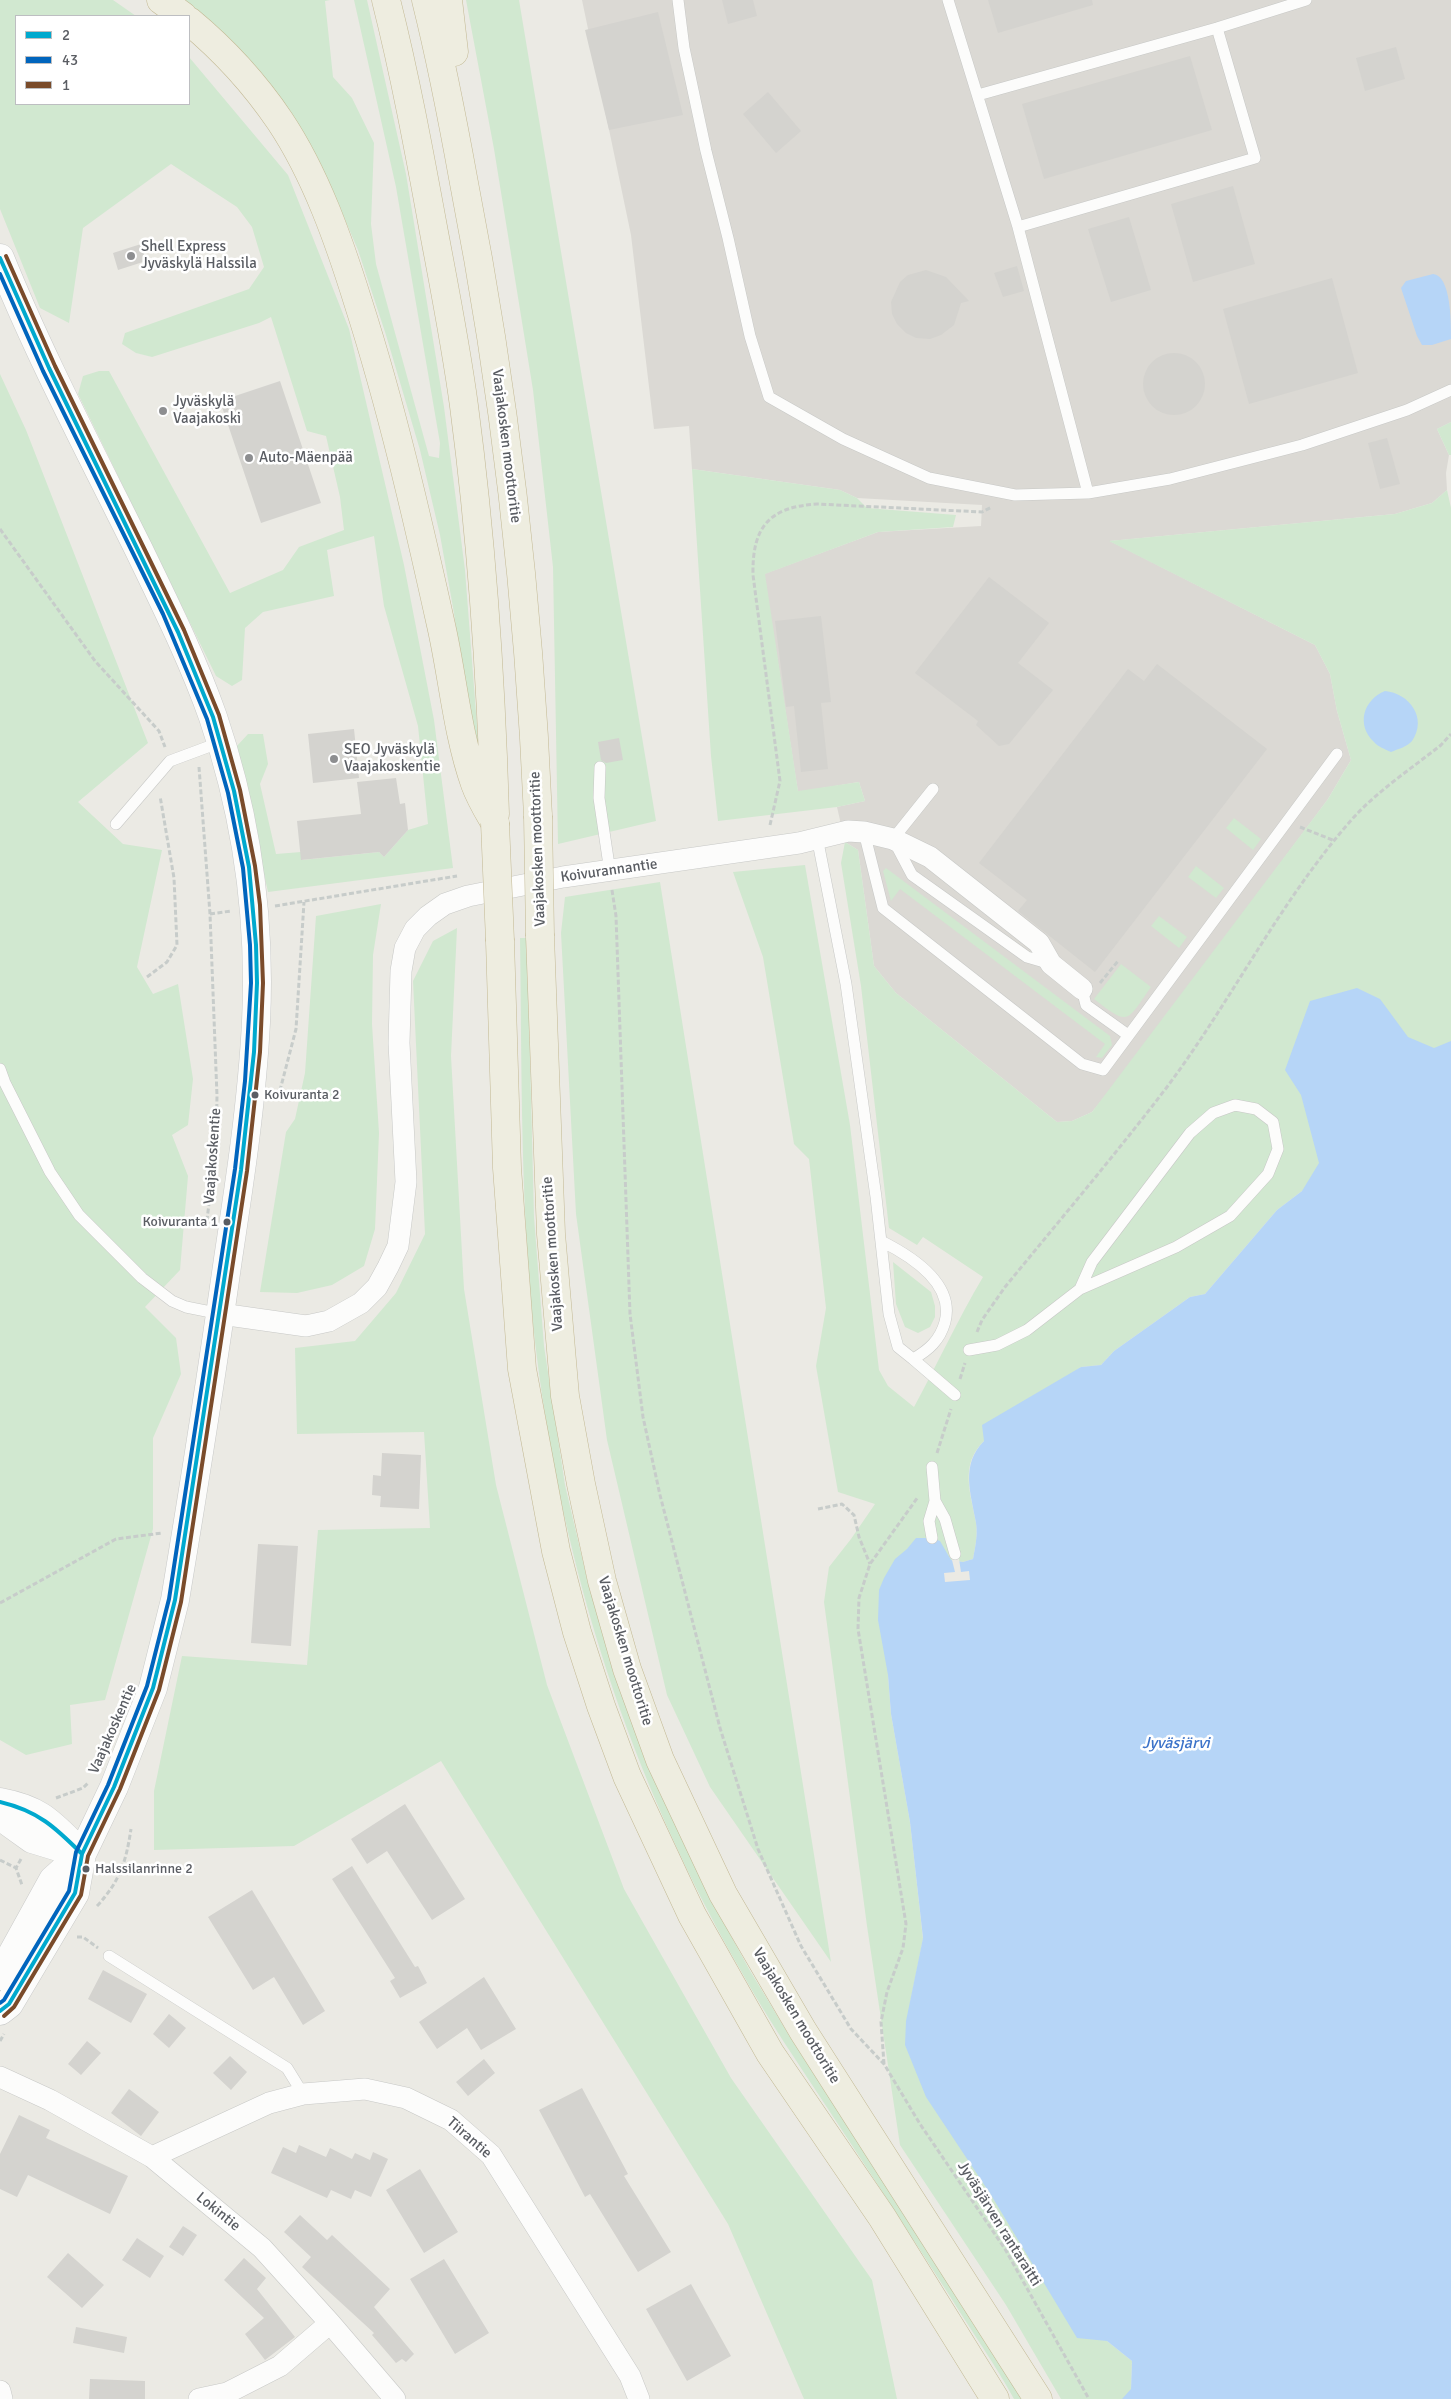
<!DOCTYPE html>
<html>
<head>
<meta charset="utf-8">
<style>
	body { margin:0 }
	#map { position:relative; width:1451px; height:2399px; overflow:hidden; background:#ebeae4; font-family:Signika,sans-serif }
	canvas { display:block }
	.legend { position:absolute; left:15px; top:15px; width:175px; height:90px; box-sizing:border-box; background:#fff; border:1px solid #bdbec1; margin:0; padding:6px 9px; list-style:none; font-size:15px; color:#5a5d63 }
	.legend li { display:flex; align-items:center; gap:10px; height:25px }
	.legend b { width:25px; border:1px solid #bdbec1 }
</style>
</head>
<body>
<div id="map">
<canvas width="1451" height="2399"></canvas>
<ul class="legend">
<li><b style="height:6px;background:#00a9ce"></b>2</li>
<li><b style="height:6px;background:#0065bd"></b>43</li>
<li><b style="height:6px;background:#7a4b2a"></b>1</li>
</ul>
</div>
<script>
const context = document.querySelector('canvas').getContext('2d');
context.lineJoin = 'round';
function paint(path, color) { context.fillStyle = color; context.fill(path, 'evenodd'); }
function trace(path, color, width, dash) { context.strokeStyle = color; context.lineWidth = width; context.lineCap = dash ? 'butt' : 'round'; context.setLineDash(dash || []); context.stroke(path); }
function label(font, color, halo, rows, align = 'center') {
  context.font = font + ' Signika,sans-serif'; context.lineWidth = 5; context.setLineDash([]); context.textBaseline = 'middle'; context.strokeStyle = halo; context.fillStyle = color; for (const [text, x, y, turn = 0] of rows) {
    context.save(); context.translate(x, y); context.rotate((+turn || 0) * Math.PI / 180); context.textAlign = isNaN(turn) ? turn : align; if (halo) context.strokeText(text, 0, 0); context.fillText(text, 0, 0); context.restore();
  }
}
paint(new Path2D(`
	M582,0H1451V422L1437,429L1449,455L1446,473L1447,490L1432,503L1395,514L1110,541L1315,645L1330,674L1337,711L1351,760L1328,799L1128,1069L1092,1112L1072,1121L1057,1122L896,993L874,966L858,850L845,842L837,807L865,801L859,782L798,792L764,574L878,532L981,526L982,505L857,498L840,490L692,469L689,426L654,429L631,235Z`), '#dbd9d4');
paint(new Path2D(`
	M0,0H113L136,16H16V104H189V57L288,175L349,329L404,565L434,720L453,868L268,892L236,747L248,734H263L268,764L260,784L276,854L301,852L302,860L379,852L384,857L408,830L428,824L418,726L384,606L374,536L327,550L334,596L263,612L245,628L242,680L232,686L216,676L78,394L83,376L99,371H109L230,593L283,570L299,547L344,530L340,497L326,436L307,431L271,317L259,323L152,357L136,353L122,344L125,333L249,289L264,267L252,227L237,207L171,164L83,228L69,323L40,308L0,209Z
	M182,0H330L325,1L333,77L352,98L374,143L371,224L376,264L429,456L439,458L440,443L396,187L354,0H367L406,174L444,407L465,570L479,752L463,684L454,613L440,535L420,450L386,335L358,250L328,180Z
	M466,0H519L656,821L558,844L553,567L533,390L494,149Z
	M0,374L26,430L148,743L78,802L123,844L162,850L137,967L153,994L178,984L193,1079L188,1125L172,1135L188,1176L180,1270L145,1307L176,1338L181,1374L153,1438V1529L105,1700L70,1705L72,1744L26,1755L0,1740Z
	M1451,422V455H1449L1437,429Z
	M692,469L840,490L857,498L867,508L956,515L953,527L878,532L765,574L798,791L859,782L865,801L837,807L718,821L711,756Z
	M1447,490L1451,508V1144L1411,1108L1277,1210L1205,1294L1190,1297L1114,1351L1101,1365L1081,1367L984,1441C959,1465 971,1494 976,1523C978,1535 975,1548 973,1559L963,1562L951,1560L888,1675L891,1714L910,1822L923,1939L910,2004L1107,2341L1132,2361L1131,2389L1135,2399H1061L1006,2305L900,2145L867,1926L824,1602L829,1567L851,1539L875,1504L838,1492L816,1366L826,1308L809,1159L794,1144L763,957L733,872L805,865L850,1125L879,1370L888,1386L914,1407C938,1363 958,1319 983,1277L923,1237L917,1245L889,1228L861,986L841,863L845,842L858,850L874,966L896,993L1057,1122L1072,1121L1092,1112L1328,799L1351,760L1337,711L1330,674L1315,645L1109,541L1395,514L1432,503Z
	M1234,818L1261,839L1253,850L1226,828Z
	M1196,866L1224,888L1216,898L1188,877Z
	M886,868L1110,1036L1112,1045L1102,1058L1096,1057L1105,1044L900,889L891,901L883,871Z
	M660,882L831,1962L710,1787L667,1695L607,1440L576,1214L561,933L565,897Z
	M381,904L373,955L372,1024L379,1133L375,1229L364,1266L332,1285L297,1293L260,1292L286,1132L295,1119L305,1073L316,916Z
	M1159,916L1187,937L1179,948L1151,926Z
	M457,928L451,1056L464,1289L496,1485L547,1685L624,1889L731,2078L872,2280L897,2399H804L728,2224L441,1761L294,1846L154,1850V1791L182,1656L307,1665L318,1530L430,1528L424,1432L297,1434L295,1348L355,1341L396,1293L425,1234L413,981L433,941Z
	M520,938H527L534,1217L544,1346L565,1485L588,1583L711,1899L749,1969L790,2037L1025,2399H1014C995,2364 972,2332 951,2298C911,2236 871,2174 830,2112C800,2066 768,2020 741,1971C630,1778 563,1571 536,1350C520,1214 522,1075 520,938Z
	M1121,964L1151,987C1126,1022 1130,1027 1094,999Z
	M893,1262L931,1292L935,1306V1317L930,1327L918,1333L905,1327L896,1304Z`), '#d1e8d0');
paint(new Path2D(`
	M1433,274C1451,276 1451,320 1451,339L1432,345H1422L1417,336L1401,288L1406,281Z
	M1385,691C1409,693 1428,718 1412,741C1407,747 1398,749 1391,752C1385,749 1378,747 1374,742C1356,725 1363,700 1385,691Z
	M1357,988L1380,999L1408,1037L1434,1048L1451,1041V2399H1122L1131,2389L1132,2361L1107,2341L1077,2338L991,2195L926,2097L905,2045L906,2021L923,1938L910,1822L891,1714L888,1675L878,1620L879,1590L884,1578L895,1559L907,1549L916,1538H932L940,1541L951,1560L963,1562L973,1559C975,1548 978,1535 976,1523C971,1494 960,1465 984,1441L982,1425L1081,1367L1101,1365L1114,1351L1190,1297L1205,1294L1277,1210L1302,1191L1319,1163L1301,1095L1285,1070L1310,1001Z`), '#b6d5f7');
paint(new Path2D(`
	M951,1556L959,1559L961,1572L969,1571L970,1580L945,1582L944,1573L955,1572Z`), '#ebeae4');
paint(new Path2D(`
	M722,0H753L757,16L728,24Z
	M988,0H1092L1093,5L998,33Z
	M658,12L683,115L609,130L585,30Z
	M1396,47L1405,79L1365,91L1356,58Z
	M1190,56L1212,130L1044,179L1022,104Z
	M768,92L801,131L776,153L743,114Z
	M1233,186L1255,264L1193,282L1171,204Z
	M1129,217L1151,290L1111,302L1088,229Z
	M141,244L146,261L118,270L113,253Z
	M1017,266L1024,291L1003,297L994,273Z
	M926,270L946,277L969,301L961,303L954,325L941,335L930,339L916,338L906,333L897,324L892,314L891,302L900,282L908,275Z
	M1332,278L1358,373L1249,404L1223,309Z
	M1143 384a31 31 0 1 1 62 0a31 31 0 1 1-62 0Z
	M280,381L321,503L261,523L220,401Z
	M1387,438L1400,484L1380,489L1368,443Z
	M989,577L1049,623L1018,663L1053,690L1009,744L999,746L976,725L978,721L915,673Z
	M821,616L831,702L821,703L828,769L801,772L794,706L786,707L775,621Z
	M1157,664L1267,749L1095,972L1018,911L1027,900L979,863L1128,669L1144,681Z
	M354,729L359,778L313,783L308,734Z
	M619,738L623,760L606,763L601,760L598,742Z
	M396,778L400,804L405,803L408,830L384,857L379,852L301,860L297,821L361,814L357,782Z
	M382,1453L421,1455L419,1509L380,1507L381,1496L372,1495L373,1475L381,1476Z
	M258,1544L298,1546L291,1646L251,1643Z
	M405,1804L465,1899L432,1920L387,1851L367,1864L351,1839Z
	M352,1866L415,1967L418,1966L427,1983L400,1998L390,1981L395,1978L332,1879Z
	M252,1890L325,2011L303,2025L274,1977L253,1990L208,1917Z
	M103,1970L147,1994L131,2023L88,1999Z
	M484,1977L516,2029L481,2050L467,2028L437,2049L419,2022Z
	M169,2014L186,2028L169,2048L153,2034Z
	M87,2041L101,2053L81,2075L68,2064Z
	M230,2056L247,2072L231,2090L213,2073Z
	M484,2059L495,2073L468,2096L456,2082Z
	M582,2088L628,2174L624,2176L671,2252L638,2272L590,2194L585,2197L539,2110Z
	M129,2089L159,2112L141,2136L111,2113Z
	M19,2115L50,2130L46,2138L128,2176L110,2214L28,2175L17,2197L0,2189V2154Z
	M299,2145L326,2157L330,2148L352,2159L355,2153L370,2160L373,2152L388,2159L371,2197L355,2190L351,2199L331,2190L327,2198L271,2173L283,2147L296,2153Z
	M420,2169L458,2232L424,2253L386,2190Z
	M300,2215L327,2240L332,2235L390,2289L374,2307L414,2354L406,2362L402,2359L396,2363L372,2335L374,2333L302,2267L311,2257L284,2232Z
	M183,2226L197,2235L183,2256L169,2247Z
	M137,2238L164,2256L150,2278L122,2260Z
	M68,2253L104,2285L82,2308L47,2277Z
	M244,2258L266,2278L257,2289L295,2337L265,2360L245,2334L264,2318L224,2280Z
	M444,2259L489,2333L455,2354L410,2279Z
	M691,2284L731,2356L687,2381L646,2309Z
	M76,2327L127,2337L124,2353L73,2343Z
	M90,2379L145,2381V2399H89Z`), '#d4d3cf');
const lane = new Path2D(`
	M678,0L684,48L706,151L728,238L750,336L769,397L843,439L929,478L1015,495L1088,493L1170,479L1302,445L1407,410L1451,390
	M948,0L1018,227L1088,493
	M978,95L1217,28L1306,0
	M1018,227L1255,158L1217,28
	M600,767L599,798L610,872
	M933,789L893,839L912,875L1027,957L1051,964
	M116,824L170,761L221,742
	M864,832L883,908L1082,1064L1103,1070L1337,754
	M817,837L846,984L876,1197L889,1314L898,1347L913,1359C929,1350 940,1340 945,1322C955,1283 911,1256 881,1241
	M1082,989L1086,1005L1128,1035
	M0,1069L5,1083L50,1172L79,1215L142,1278L172,1301L186,1307L221,1314
	M969,1350L997,1345L1027,1330L1080,1289L1176,1247L1230,1216L1268,1174L1278,1149L1273,1122L1256,1109L1235,1105L1213,1113L1190,1133L1092,1262L1080,1289
	M913,1359L955,1395
	M932,1467L935,1501L929,1521L932,1538
	M935,1501L945,1519L955,1554
	M109,1956L287,2068L303,2094`);
const street = new Path2D(`
	M221,1314L306,1326L329,1321L361,1303L377,1287L388,1267L398,1246L406,1182L399,1043L401,971L405,948L415,929L428,916L445,904L468,896L563,877L799,843L848,831L864,832L893,839L930,857L1039,943L1051,964L1082,989
	M0,2077L50,2100L152,2157L262,2248L330,2323L395,2399
	M152,2157L269,2103L303,2094L365,2089L406,2098L451,2120L491,2155L630,2376L639,2399
	M0,2391L2,2399
	M199,2399L227,2393L280,2366L330,2323`);
const secondary = new Path2D(`
	M0,258C40,357 91,453 139,550C165,604 193,660 213,717C246,814 261,919 256,1022C252,1101 240,1180 228,1259C212,1373 194,1486 175,1600L153,1688L114,1787L82,1854L75,1893L9,2004L0,2011
	M0,1802C43,1810 52,1825 82,1854
	M0,1816L32,1839L78,1853
	M0,1976L53,1880L82,1854`);
const highway = new Path2D(`
	M161,0L183,16
	M386,0C405,75 419,151 433,227C444,286 456,346 464,406C482,542 491,678 495,814
	M426,0C441,60 453,122 464,183C505,392 529,603 538,816
	M448,0L454,52
	M189,21C224,50 255,84 280,121C316,175 339,241 358,302C392,408 417,517 441,625C453,678 457,733 475,784C480,798 488,811 495,823
	M540,936L551,1234L565,1396L581,1484L602,1581L627,1669L660,1760L723,1894L803,2031L1038,2399
	M500,941L507,1168L522,1369L556,1551L577,1632L601,1706L627,1776L692,1915L770,2053L882,2217L995,2399`);
trace(lane, '#c7c8c6', 12);
trace(street, '#c7c8c6', 22);
trace(secondary, '#c8c9c8', 29);
trace(highway, '#c2b892', 29);
trace(new Path2D(`
	M0,529L95,661L159,731L165,747
	M199,767L210,914L217,1096L216,1145L207,1220
	M770,825L780,781L753,575C752,527 769,507 817,504L982,512L992,507
	M1300,827L1335,841
	M612,890L616,916L630,1314L643,1417L660,1495L720,1728L758,1849L801,1946L851,2029L884,2064L920,2124L1005,2249L1089,2399
	M275,906L457,876
	M210,914L231,911
	M147,977L167,962L177,945L174,878L160,796
	M1100,983L1118,961
	M278,1098L296,1029L304,902
	M977,1332L982,1320L1005,1287C1059,1221 1115,1155 1167,1087C1232,1000 1281,899 1354,817C1379,790 1412,768 1441,745L1451,734
	M960,1379L965,1363
	M937,1453L951,1409
	M818,1509L842,1504L854,1515L859,1537L870,1564
	M0,1603L116,1539L162,1533
	M56,1798L83,1788L88,1783
	M21,1859L16,1868L22,1885
	M0,1860L16,1868
	M97,1906C120,1881 126,1862 131,1829
	M77,1937H83L98,1948
	M0,2041L4,2034
	M884,2064L881,2022L887,1992L903,1948L906,1924L858,1629L859,1598L870,1564L918,1497`), '#c7ccca', 3, [5, 2.5]);
trace(lane, '#fcfcfb', 11);
trace(street, '#fcfcfb', 21);
trace(secondary, '#fcfcfb', 28);
trace(highway, '#eeede0', 28);
const highwayBridge = new Path2D(`
	M538,816L540,936
	M495,823L500,941`);
trace(highwayBridge, '#c2b892', 29, []);
trace(highwayBridge, '#eeede0', 28);
trace(new Path2D(`
	M0,258L49,368L178,632L213,717L234,791L249,867L256,945L257,983L254,1052L241,1170L175,1600L153,1688L114,1787L82,1854L75,1893L9,2004L0,2011
	M0,1802C38,1811 55,1827 82,1854`), '#00a9ce', 4);
trace(new Path2D(`
	M0,274L43,371L163,614L207,719L228,793L243,868L250,945L251,983L245,1081L235,1169L169,1599L147,1686L108,1785L76,1852L69,1891L4,2000L0,2003`), '#0065bd', 4);
trace(new Path2D(`
	M4,2016L14,2007L81,1895L88,1856L120,1789L159,1690L181,1602L247,1171L260,1052L263,983L260,905L255,866L240,790L219,715L184,630L55,366L6,256`), '#7a4b2a', 4);
for (const [x, y, r, color] of [
	[131,256,5,"#8d8e90"],
	[163,411,5,"#8d8e90"],
	[249,458,5,"#8d8e90"],
	[334,759,5,"#8d8e90"],
	[255,1095,4.5,"#5a5d63"],
	[227,1222,4.5,"#5a5d63"],
	[86,1869,4.5,"#5a5d63"]
]) { const dot = new Path2D(); dot.arc(x, y, r, 0, 2 * Math.PI); context.fillStyle = color; context.fill(dot); trace(dot, '#fff', 2); }
label('14px', '#5a5d63', '#fff', [
	["Koivuranta 2",264,1095],
	["Koivuranta 1",218,1222,"right"],
	["Halssilanrinne 2",95,1869]
], 'left');
label('15px', '#5a5d63', '#fff', [
	["Shell Express",141,247],
	["Jyväskylä Halssila",141,264],
	["Jyväskylä",173,402],
	["Vaajakoski",173,419],
	["Auto-Mäenpää",259,458],
	["SEO Jyväskylä",344,750],
	["Vaajakoskentie",344,767]
], 'left');
label('15px', '#5a5d63', '#fff', [
	["Vaajakosken moottoritie",506,446,83],
	["Vaajakosken moottoritie",538,849,-92],
	["Koivurannantie",609,871,-8],
	["Vaajakoskentie",213,1156,-86],
	["Vaajakosken moottoritie",553,1254,-94],
	["Vaajakosken moottoritie",625,1651,73],
	["Vaajakoskentie",113,1729,-66],
	["Vaajakosken moottoritie",796,2016,59],
	["Tiirantie",469,2138,41],
	["Lokintie",218,2212,39],
	["Jyväsjärven rantaraitti",999,2224,58]
]);
label('italic 16px', '#3c73c9', '#fff', [
	["Jyväsjärvi",1176,1744]
]);
</script>
</body>
</html>
